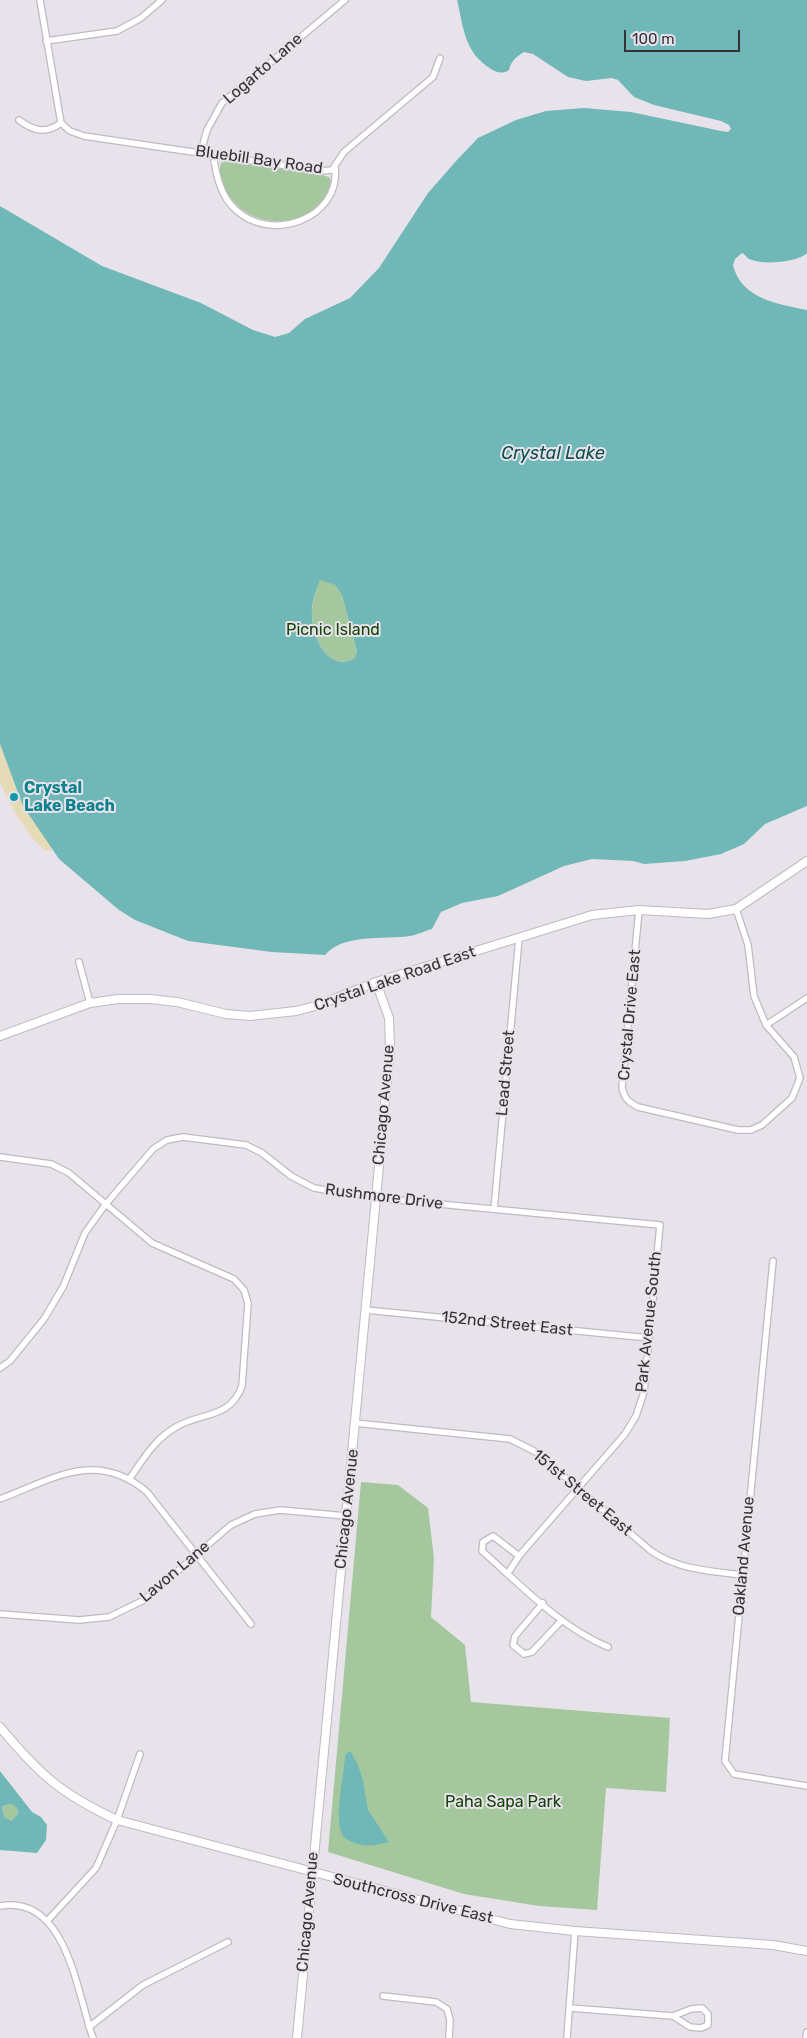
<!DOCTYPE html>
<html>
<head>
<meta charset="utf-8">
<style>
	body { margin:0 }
	#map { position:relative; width:807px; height:2038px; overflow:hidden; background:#e8e2eb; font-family:Rubik,sans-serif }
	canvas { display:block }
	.scale { position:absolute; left:624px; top:30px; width:116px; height:22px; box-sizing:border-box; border:2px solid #353236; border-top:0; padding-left:6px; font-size:15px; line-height:18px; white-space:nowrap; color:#353236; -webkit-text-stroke:4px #e8e2eb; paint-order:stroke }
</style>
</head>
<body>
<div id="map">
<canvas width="807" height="2038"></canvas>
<div class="scale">100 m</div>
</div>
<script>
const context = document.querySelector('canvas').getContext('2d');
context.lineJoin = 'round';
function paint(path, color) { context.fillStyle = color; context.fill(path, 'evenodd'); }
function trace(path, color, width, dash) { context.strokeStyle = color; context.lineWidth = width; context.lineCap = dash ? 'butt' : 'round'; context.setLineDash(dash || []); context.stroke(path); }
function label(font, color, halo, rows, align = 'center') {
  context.font = font + ' Rubik,sans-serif'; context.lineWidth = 4; context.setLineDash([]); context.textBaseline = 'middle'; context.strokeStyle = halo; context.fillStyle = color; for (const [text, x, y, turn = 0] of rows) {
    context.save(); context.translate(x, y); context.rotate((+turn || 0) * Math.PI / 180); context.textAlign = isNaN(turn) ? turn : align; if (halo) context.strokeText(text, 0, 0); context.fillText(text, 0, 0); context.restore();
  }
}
paint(new Path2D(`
	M226,161L322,175L329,177L332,182C318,233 243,234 224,186C221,178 218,171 221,163Z
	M320,579L335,585L342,595L357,651L355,658C328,674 312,636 312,614C312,602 316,591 320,579Z
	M361,1482L398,1485L428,1508L434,1558L431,1617L465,1645L471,1702L670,1718L666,1792L606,1788L597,1910L539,1906L464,1894L328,1852Z
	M11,1804L17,1808L18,1814L11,1821L4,1818L2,1806Z`), '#a5c79d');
paint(new Path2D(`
	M0,744L23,806L54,850L46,851L33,839L16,815L0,783Z`), '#e5dbb6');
paint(new Path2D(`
	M457,0H807V253C799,262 764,265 752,260C747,259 747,256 742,253L735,259L733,265C741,299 778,304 807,310V806L765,824L744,844L721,854L685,861L644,864L633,861L592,859L564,866L498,896L462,903L441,912L432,929C425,931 417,935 410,936C383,940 344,933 325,955L272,952L188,941L135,920L119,910L59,859L23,806L0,744V206L102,266L201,303L253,330L275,337L289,333L305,319L350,298L379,268L428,193L457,160L478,138L516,120L546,111L584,108L631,112L721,131L728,132L731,129L729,125L721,121L654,105L634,97L618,80L612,78L586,81L568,77L533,54L524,52C516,57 511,61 509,70C503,74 497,73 491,69C464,52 464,29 457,0ZM320,580L335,585L342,595L357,651L355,658C328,674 312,636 312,615C311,603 316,591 320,580Z
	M348,1752H351L358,1765L363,1781L368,1810L389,1842C378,1845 369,1847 358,1844C352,1842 345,1840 342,1834C334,1816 344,1776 345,1756Z
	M0,1771L32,1812L41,1817L47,1825L46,1840L37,1853L0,1850ZM11,1804L17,1808L18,1814L11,1821L4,1817L2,1806Z`), '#70b7b7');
const minor = new Path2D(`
	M40,0L61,123L70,131L84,136L322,171L332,170L344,152L433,77L440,58
	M46,41L117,31L141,18L162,0
	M19,120C33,131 46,134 61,123
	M201,152L207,130L222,103L345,0
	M213,154C216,174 220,196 236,210C271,243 341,219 335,167
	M639,910L622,1087C624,1098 628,1102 638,1107L738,1130H751L762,1125L792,1098L800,1078L794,1057L766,1025L754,996L748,945L736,909
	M79,962L90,1003
	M766,1025L807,998
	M0,1157L51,1164L69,1173L152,1243L234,1279L244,1290L248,1303L242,1386C230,1419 202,1412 176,1427C155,1439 144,1458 130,1478
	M494,1209L519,938
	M773,1261L725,1761L734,1774L807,1786
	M366,1310L649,1338
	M0,1368L10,1361L44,1319L63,1287L85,1233L105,1205L153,1149L167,1140L183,1137L246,1145L262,1153L291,1176L314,1188L376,1198L660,1225L644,1392L636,1416L625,1434L519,1556L508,1573
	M355,1423L510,1439L536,1452L651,1551C679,1570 710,1571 743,1575
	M0,1499C53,1479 96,1449 147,1492L251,1624
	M519,1556L493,1536L483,1542L482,1551C521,1585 560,1627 608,1647
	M543,1603L515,1636L513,1645L524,1654L532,1652L562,1620
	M0,1614L79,1620L109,1617L144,1600L231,1525L255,1514L280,1510L346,1516
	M0,1906C67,1894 77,1994 93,2038
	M48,1920L96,1868L117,1820L140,1754
	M383,1996L436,2002L447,2009L450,2020L449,2038
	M570,2008L673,2016L690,2027L701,2028L708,2025V2014L702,2008L691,2009L673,2016
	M89,2027L143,1985L228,1942
	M567,2038L575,1931
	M806,2038L807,2032`);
const tertiary = new Path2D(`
	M0,1036L90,1003L118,999H150L177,1002L226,1014L250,1016L296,1011L319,1005L376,982L592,915L639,910L708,914L736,909L807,861
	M0,1727C39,1774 61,1794 117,1820L510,1924L575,1931L773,1945L807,1951
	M297,2038L390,1049L389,1018L376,982`);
trace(minor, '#c0b9c2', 8);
trace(tertiary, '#c0b9c2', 10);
trace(minor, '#fff', 5.5);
trace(tertiary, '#fff', 8);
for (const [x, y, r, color] of [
	[14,797,5,"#0f9aa8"]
]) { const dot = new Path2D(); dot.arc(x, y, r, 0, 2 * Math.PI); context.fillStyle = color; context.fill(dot); trace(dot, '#e8e2eb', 2); }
label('16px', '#353236', '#e8e2eb', [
	["Logarto Lane",263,69,-41],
	["Bluebill Bay Road",259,160,8],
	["Crystal Lake Road East",395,979,-19],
	["Crystal Drive East",630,1015,-85],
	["Lead Street",506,1073,-85],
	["Chicago Avenue",384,1105,-85],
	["Rushmore Drive",384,1197,7],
	["Park Avenue South",649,1322,-84],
	["152nd Street East",507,1324,6],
	["151st Street East",582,1493,40],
	["Chicago Avenue",347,1509,-84],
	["Oakland Avenue",744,1556,-85],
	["Lavon Lane",175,1572,-40],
	["Southcross Drive East",413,1899,14],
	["Chicago Avenue",308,1912,-85]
]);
label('16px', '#134305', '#e8e2eb', [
	["Picnic Island",333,630],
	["Paha Sapa Park",503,1802]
]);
label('bold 16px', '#0d838f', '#e8e2eb', [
	["Crystal",24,788],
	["Lake Beach",24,806]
], 'left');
label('italic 18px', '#0f5050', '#e8e2eb', [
	["Crystal Lake",553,454]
]);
</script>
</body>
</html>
